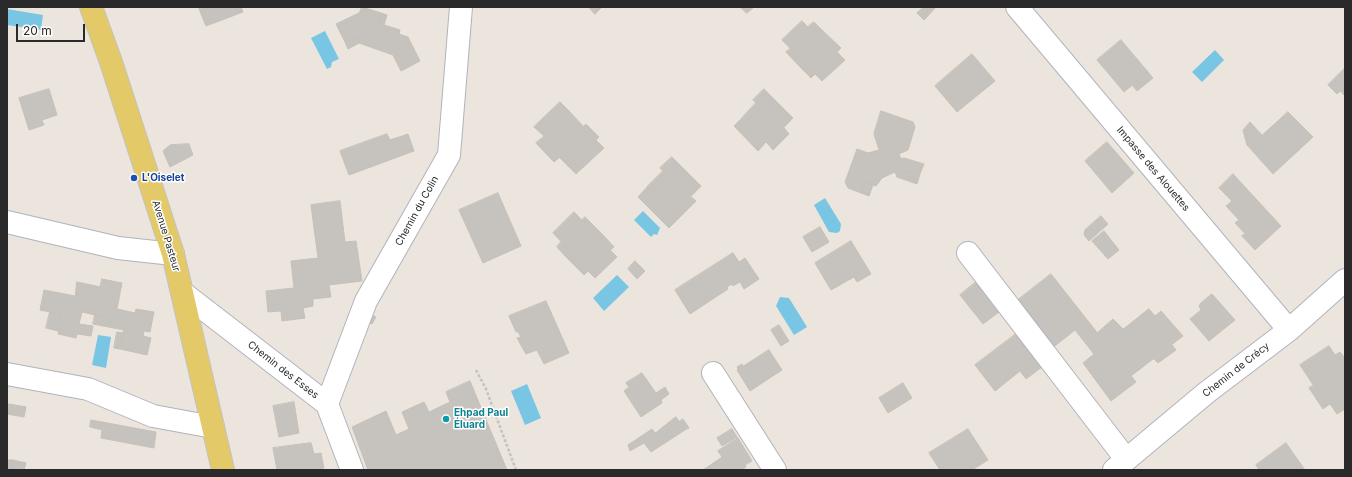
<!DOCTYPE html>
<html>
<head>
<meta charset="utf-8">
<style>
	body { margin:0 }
	#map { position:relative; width:1352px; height:477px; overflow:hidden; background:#ebe5dd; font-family:Inter,sans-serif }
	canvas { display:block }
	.frame { position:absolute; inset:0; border:8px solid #2a2a2a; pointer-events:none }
	.scale { position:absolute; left:16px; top:24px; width:69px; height:18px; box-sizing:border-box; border:2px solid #2a2a2a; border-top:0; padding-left:5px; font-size:12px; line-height:14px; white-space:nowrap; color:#2a2a2a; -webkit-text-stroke:3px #fff; paint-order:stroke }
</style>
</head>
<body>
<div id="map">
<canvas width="1352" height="477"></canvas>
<div class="frame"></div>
<div class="scale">20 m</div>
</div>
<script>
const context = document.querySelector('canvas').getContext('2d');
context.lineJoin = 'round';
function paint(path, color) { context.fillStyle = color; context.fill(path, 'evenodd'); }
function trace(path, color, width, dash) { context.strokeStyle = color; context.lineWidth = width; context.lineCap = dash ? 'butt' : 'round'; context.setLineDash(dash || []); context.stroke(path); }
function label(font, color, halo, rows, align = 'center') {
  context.font = font + ' Inter,sans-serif'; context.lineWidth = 3; context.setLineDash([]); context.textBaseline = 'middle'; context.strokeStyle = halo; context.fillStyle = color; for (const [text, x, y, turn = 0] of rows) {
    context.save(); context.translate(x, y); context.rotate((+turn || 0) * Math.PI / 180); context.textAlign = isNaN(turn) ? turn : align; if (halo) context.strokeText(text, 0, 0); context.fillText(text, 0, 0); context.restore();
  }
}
paint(new Path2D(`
	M7,9L43,15L41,30L7,25Z
	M325,31L339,59L332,62L331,67L327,69L311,38Z
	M1215,50L1224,60L1202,82L1192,72Z
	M825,198L841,224L840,231L837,233L829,232L814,205Z
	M643,211L660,228L657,235L654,234L651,237L634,220Z
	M617,275L629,287L604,311L593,298Z
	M780,297L789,298L807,327L794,335L776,306Z
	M98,335L111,337L106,368L92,365Z
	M527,384L541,418L525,425L511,391Z`), '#79c6e4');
const building = new Path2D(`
	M205,7H241L243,12L206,26L199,9Z
	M362,7L381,13L378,23L400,30L399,34L408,37L420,61L401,71L393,55L359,43L361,38L357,37L345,42L336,24L359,13Z
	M589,7H602L595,14Z
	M740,7H754L747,13Z
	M924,7H936L924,20L917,13Z
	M381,13L387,15L384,25L378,23Z
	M802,21L816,35L822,30L841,48L837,52L845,60L822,81L815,74L811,78L802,69L806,65L782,40Z
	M814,22L822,30L816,35L808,27Z
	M357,37L361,38L359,43L348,49L345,42Z
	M1121,40L1148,72L1124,92L1097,60Z
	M790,49L806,65L802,69L786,52Z
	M972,54L995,81L957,112L935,86Z
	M1345,68V96L1340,91L1337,94L1328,85Z
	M1148,72L1153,78L1137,91L1132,85Z
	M49,89L57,115L42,120L44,125L29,130L19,98Z
	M764,89L793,118L768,144L766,142L758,151L734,126L742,118L746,122L760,107L753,100Z
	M560,102L569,111L564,116L579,131L586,124L599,137L568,166L541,139L544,136L534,127Z
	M756,103L760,107L746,122L742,118Z
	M569,111L584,127L579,131L564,116Z
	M881,111L913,122L915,127L908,150L899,154L901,159L904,158L924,164L920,174L910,171L897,177L895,172L882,178L876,186L865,182L861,193L848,188L845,182L857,149L868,153L879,150L874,134Z
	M1288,112L1313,137L1273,174L1247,145L1243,130L1250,122L1262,135Z
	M784,128L789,134L773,150L768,144Z
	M387,134L390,140L408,134L414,151L349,175L340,151Z
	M541,139L560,157L554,162L536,143Z
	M596,140L604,148L576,174L568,166Z
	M1107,142L1134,173L1112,193L1085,161Z
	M189,144L193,155L170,167L163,151L170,145Z
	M672,157L701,186L674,214L670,212L662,221L638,197L648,186L652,190L667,175L660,168Z
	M663,171L667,175L652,190L648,186Z
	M910,171L920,174L917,184L897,177Z
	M1233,174L1281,226L1268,238L1263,234L1254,243L1235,223L1239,220L1226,206L1232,201L1219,188Z
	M865,182L873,185L869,196L861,193Z
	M498,193L521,246L483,263L459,210Z
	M691,197L696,201L678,219L673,214Z
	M340,201L345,242L356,241L362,281L329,285L331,297L313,299V306L303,308L305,318L282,321L281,311L268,312L266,291L294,288L291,261L318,258L311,205Z
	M574,212L600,239L604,236L614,247L610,250L617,257L595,278L588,271L584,275L565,256L570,251L553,233Z
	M670,212L678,219L669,228L662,221Z
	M1101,216L1108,224L1089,241L1084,235L1085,230Z
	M585,217L604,236L600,239L582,220Z
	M820,227L829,242L812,252L803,237Z
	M1104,231L1119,250L1108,259L1092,241Z
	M1245,234L1254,243L1263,234L1268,238L1255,250L1242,236Z
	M851,241L871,274L857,282L854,277L831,290L815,263Z
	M561,242L570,251L565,256L557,247Z
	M733,253L739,262L745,258L759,279L744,289L740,282L733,286L732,284L727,287L728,289L690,314L675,290Z
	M635,261L645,271L637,279L628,269Z
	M1051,274L1136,382L1111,401L1083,363L1094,354L1075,330L1051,349L1014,303Z
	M102,279L122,283L117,309L135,313L136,309L154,312L150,332L144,331L143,336L151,338L147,355L120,349L124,327L107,324L109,317L95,315Z
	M77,282L101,287L95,315L82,312L79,324L93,326L91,336L77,334L76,338L58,334L61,314L40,310L44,290L75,296Z
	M976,282L999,312L983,324L960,295Z
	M1212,294L1235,320L1209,341L1190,319L1201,310L1199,306L1201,303Z
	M546,301L569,353L544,364L537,350L526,354L517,338L521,337L518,332H516L509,316Z
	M1149,309L1155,316L1161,311L1183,336L1131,376L1097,333L1113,319L1123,329Z
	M50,312L61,314L58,331L46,328Z
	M369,314L376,317L372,324L365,320Z
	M95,315L109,317L107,324L124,327V330L93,324Z
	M779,325L789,341L781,346L771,330Z
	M117,332L123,333L120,349L114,348Z
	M1016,334L1042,367L1026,379L1020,371L995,391L975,365Z
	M1172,345L1176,350L1158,363L1154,359Z
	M1329,346L1335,355L1340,352L1345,358V365L1340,368L1345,375V409L1337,414L1330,404L1327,406L1300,365Z
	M769,350L782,370L750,391L737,370L738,369L737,367L742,364L743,366Z
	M1344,365L1345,366V375L1340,368Z
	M642,373L656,393L665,387L669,394L661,400L662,403L641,417L624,391L629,387L626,383Z
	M470,381L507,470H368L352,427L386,411L396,435L409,429L402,412L424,402L429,412L450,402L446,392Z
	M903,383L912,398L888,413L879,398Z
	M1313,386L1327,406L1323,409L1309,388Z
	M294,402L299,433L279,437L273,406Z
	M9,404L26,407L24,417L7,414Z
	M676,417L685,430L651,452L644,443L630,451L628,445L652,429L655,433Z
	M683,419L689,428L685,430L679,422Z
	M91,420L156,432L154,448L101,438L102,430L90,427Z
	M732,429L737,437L722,446L717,438Z
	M968,429L988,460L972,470H940L929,453Z
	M738,438L752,461L745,465L746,467L741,470H703L722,457L718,451Z
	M311,443L314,454L321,453L324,468L313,470H277L273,448Z
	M1286,443L1305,470H1259L1256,465Z
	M7,460H13L11,470H7Z
	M13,460L26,463L24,470H11Z`);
paint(building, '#c6c2bd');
trace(building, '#c6c1b7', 1);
const minor = new Path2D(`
	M1017,7L1289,330
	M7,222L118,248L173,254
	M968,253L1126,459
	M183,293L327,404L352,470
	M713,373L775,470
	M7,374L88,389L153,416L213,427
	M327,404L366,301L449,155L461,7
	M1114,470L1206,393L1289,330L1345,280`);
const major = new Path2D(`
	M91,7L111,62L173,254L223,470`);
trace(minor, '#b1b3bc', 24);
trace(major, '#c3c3c3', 24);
trace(new Path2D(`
	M476,370L486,389L516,470`), '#c3c3c3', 2.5, [3, 2]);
trace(minor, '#fff', 22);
trace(major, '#e4c969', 22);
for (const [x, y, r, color] of [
	[134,178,4,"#1a4fb4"],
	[446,419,4,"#0f9aa8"]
]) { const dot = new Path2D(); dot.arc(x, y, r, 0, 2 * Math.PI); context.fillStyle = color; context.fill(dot); trace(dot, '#fff', 1.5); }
label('10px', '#2a2a2a', '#fff', [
	["Impasse des Alouettes",1153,169,50],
	["Chemin du Colin",417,211,-61],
	["Avenue Pasteur",166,236,73],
	["Chemin des Esses",283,370,38],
	["Chemin de Crécy",1236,370,-38]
]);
label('bold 10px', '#164399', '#fff', [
	["L'Oiselet",142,178]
], 'left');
label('bold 10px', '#0d838f', '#fff', [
	["Ehpad Paul",454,413],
	["Éluard",454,425]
], 'left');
</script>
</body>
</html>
